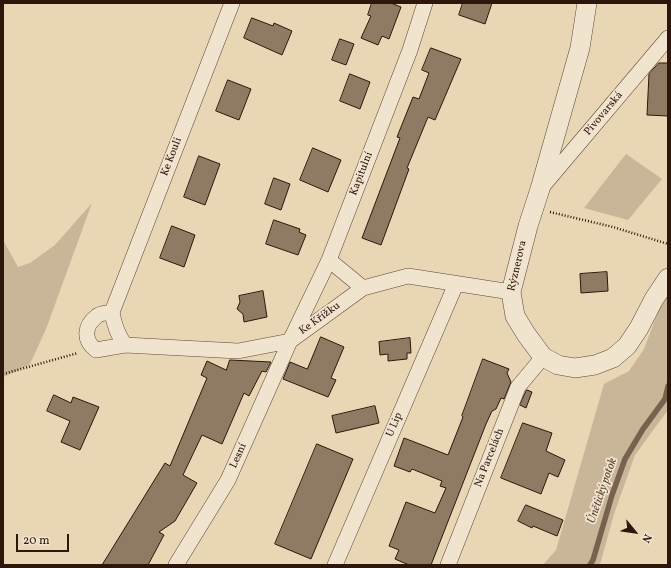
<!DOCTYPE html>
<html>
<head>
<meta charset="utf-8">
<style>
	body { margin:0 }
	#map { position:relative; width:671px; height:568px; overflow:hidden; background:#e9d6b4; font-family:Vollkorn,serif }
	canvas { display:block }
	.frame { position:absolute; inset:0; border:4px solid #2e160d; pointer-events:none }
	.north { position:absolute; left:615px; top:512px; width:40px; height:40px; -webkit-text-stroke:3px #f1e4ce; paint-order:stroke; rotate:119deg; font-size:11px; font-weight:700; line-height:16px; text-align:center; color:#2e160d }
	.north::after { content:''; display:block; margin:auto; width:14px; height:18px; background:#2e160d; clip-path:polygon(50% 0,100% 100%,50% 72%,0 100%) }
	.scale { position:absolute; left:16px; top:534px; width:53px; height:18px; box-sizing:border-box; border:2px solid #2e160d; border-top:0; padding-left:5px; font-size:12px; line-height:14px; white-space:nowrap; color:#2e160d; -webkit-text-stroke:3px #f1e4ce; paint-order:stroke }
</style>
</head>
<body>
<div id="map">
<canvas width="671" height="568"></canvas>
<div class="frame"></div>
<div class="north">N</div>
<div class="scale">20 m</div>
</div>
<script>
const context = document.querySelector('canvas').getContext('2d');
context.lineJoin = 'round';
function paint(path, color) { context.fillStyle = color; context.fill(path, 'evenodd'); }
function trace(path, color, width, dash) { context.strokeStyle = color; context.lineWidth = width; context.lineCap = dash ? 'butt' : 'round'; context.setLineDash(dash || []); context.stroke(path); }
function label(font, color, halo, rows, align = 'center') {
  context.font = font + ' Vollkorn,serif'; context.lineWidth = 3.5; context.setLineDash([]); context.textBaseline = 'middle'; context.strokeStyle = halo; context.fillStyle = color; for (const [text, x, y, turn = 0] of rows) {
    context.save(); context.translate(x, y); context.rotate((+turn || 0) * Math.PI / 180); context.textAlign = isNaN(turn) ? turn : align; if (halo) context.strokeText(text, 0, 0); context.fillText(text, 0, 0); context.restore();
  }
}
paint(new Path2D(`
	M626,154L662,179L628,220L584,208Z
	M92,203L46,329L30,364L13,373L3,377V240L18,267L30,263L55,245Z
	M668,296V410L635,455L614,514L601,561L599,565H543L556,550L604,384L629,371L644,349L661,304Z`), '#c9b598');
trace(new Path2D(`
	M590,565L593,560L612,495L625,459L643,429L665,399L668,386`), '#78624f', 5.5);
const building = new Path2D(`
	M372,3H391L401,7L389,39L382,36L378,45L361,38L371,16L368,15Z
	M463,3H492L485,24L459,15Z
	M252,18L273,26L274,23L292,31L282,55L244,38Z
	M340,39L354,44L346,65L332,60Z
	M431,48L461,59L435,120L428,117L407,168L409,169L381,245L362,238L400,138L397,137L413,97L419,99L429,73L422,70Z
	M659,63H668V116L647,115L649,74Z
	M350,74L370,82L360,109L340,101Z
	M228,80L251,89L239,120L216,111Z
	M313,148L341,160L328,192L300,180Z
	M199,156L220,164L205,205L184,197Z
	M274,178L290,184L281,210L265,204Z
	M274,220L300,229L299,232L306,235L298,255L266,244Z
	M172,226L195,235L184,267L160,258Z
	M607,272L608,291L581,293L580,274Z
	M263,291L267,317L244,322L243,314L237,309L240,302L239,296Z
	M321,337L344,347L331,378L336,380L328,397L283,379L290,362L307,369Z
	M410,338L411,353H407V359L388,361V354L380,355L379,342Z
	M483,359L509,369L507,373L511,382L504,399L501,398L496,409L492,411L486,424L431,565H409L395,559L399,550L389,546L406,502L435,513L446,488L440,486L442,481L412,469L410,472L394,466L404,438L448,455L463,417L462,416Z
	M230,360L271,362L266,372L262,371L249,396L244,393L222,444L202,435L183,475L197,483L175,521L159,532L164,535L148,565H102L165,463L170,466L207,378L201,375L207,361L226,370Z
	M527,390L532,392L526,408L520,405Z
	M54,395L71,403L73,397L99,407L80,450L61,442L70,421L47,411Z
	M375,406L379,423L336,433L332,416Z
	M523,423L552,433L546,451L565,460L558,477L549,473L541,494L501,478Z
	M317,444L353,459L311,559L275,544Z
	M526,505L563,520L557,536L533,526L532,528L518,521Z`);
paint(building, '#8f7a64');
trace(building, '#2e160d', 1);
const minor = new Path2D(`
	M232,3L112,312C107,313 100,313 97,316C84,326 83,340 96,350L125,345L238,351L290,341L363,288L408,276L511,292
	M542,187L668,38
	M329,260L363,288
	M112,312C114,325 117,334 125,345
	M176,565L228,480L290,341L329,260L410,50L425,3
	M335,565L456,284
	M448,565L518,387L543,357`);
const tertiary = new Path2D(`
	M587,3L580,48L540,189L528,226L511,292L515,316L526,334L543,357L558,365L575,368L595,365L613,358L627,346L639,328L654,299L668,278`);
trace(minor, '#5d4637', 16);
trace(tertiary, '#5d4637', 20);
trace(new Path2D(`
	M550,212L613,227L668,244
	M3,374L78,353`), '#2e160d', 2.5, [1, 2]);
trace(minor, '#f1e4ce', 15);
trace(tertiary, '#f1e4ce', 19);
label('11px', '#2e160d', '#f1e4ce', [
	["Pivovarská",604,114,-50],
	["Ke Kouli",172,157,-69],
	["Kapitulní",362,174,-69],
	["Rýznerova",518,266,-77],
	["Ke Křížku",320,319,-36],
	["U Lip",395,425,-67],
	["Lesní",239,456,-66],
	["Na Parcelách",490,458,-68]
]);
label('italic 12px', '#5f4939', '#f1e4ce', [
	["Únětický potok",603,491,-71]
]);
</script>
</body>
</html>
